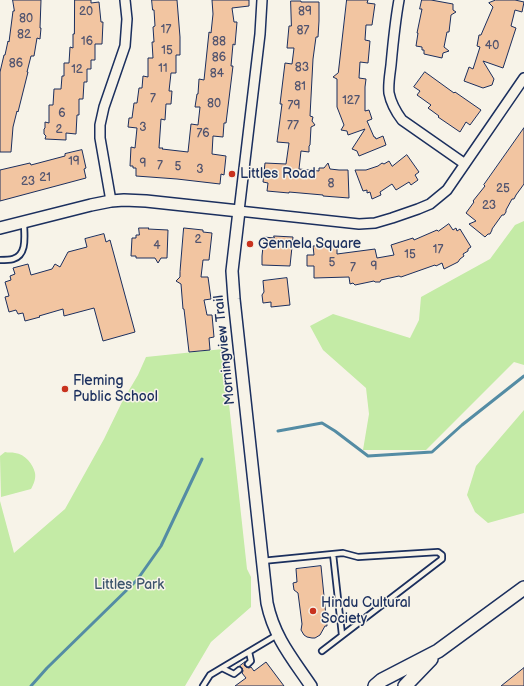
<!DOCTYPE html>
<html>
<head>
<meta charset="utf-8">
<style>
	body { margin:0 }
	canvas { display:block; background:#f7f3e8 }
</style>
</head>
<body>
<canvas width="524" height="686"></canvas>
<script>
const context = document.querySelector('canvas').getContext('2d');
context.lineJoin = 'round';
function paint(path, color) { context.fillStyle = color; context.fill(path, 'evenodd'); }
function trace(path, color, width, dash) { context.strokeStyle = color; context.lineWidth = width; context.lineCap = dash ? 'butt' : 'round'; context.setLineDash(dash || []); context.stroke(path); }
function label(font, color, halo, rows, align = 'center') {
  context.font = font + ' "Balsamiq Sans",sans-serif'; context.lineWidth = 3; context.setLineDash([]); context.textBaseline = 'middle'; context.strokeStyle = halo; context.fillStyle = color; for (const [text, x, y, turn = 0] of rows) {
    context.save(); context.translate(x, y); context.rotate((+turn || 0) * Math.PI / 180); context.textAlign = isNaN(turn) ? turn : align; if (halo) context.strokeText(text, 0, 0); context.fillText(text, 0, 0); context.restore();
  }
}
paint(new Path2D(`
	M524,221V365L514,362L426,450H363L369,414L366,388L323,350L310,326L333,314L410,338L419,320L421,297L490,259L515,225Z
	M223,349L247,569L251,577V607L211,642L185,686H0V501L14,553L65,509L104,439L122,402L138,375L146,357Z
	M524,410V513L488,523L475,512L467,495L476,466Z
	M5,452C8,453 12,452 15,453C25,454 33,464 35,473C36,478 34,484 31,489L1,497L0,456Z`), '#c4eba6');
trace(new Path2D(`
	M278,431L322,423L335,431L368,456L432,452L462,425L524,376
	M31,686L47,668L137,580L161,546L202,459`), '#548ca4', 3);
const building = new Path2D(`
	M13,0H41L40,28H41L40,39L37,38L34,56H31L27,72H28L18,112L17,111L13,127L11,152H0V72L4,55H5L8,41L9,42L13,11H14Z
	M75,0H91V3L99,2L101,22H103L102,44H95V60H91V69H87V82H84L83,99H79V115H77L76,134L66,133V140L45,139L46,136L44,134V129L45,128V122L49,123V105H53L54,89H61L62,76H64V63H69L70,47L73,48V34H74Z
	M152,0H177L180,37V55H176V73H171L169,91H172L171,104H166L165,120L161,119L159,148H163L162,149L188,152L191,124L198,125L200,107H195L197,94H198L199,79L204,80L209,32L211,33L213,14L212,0H249V6L232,8L234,22H237L235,45L233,44L231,66H233L226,123H224L223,137L213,136L212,154L226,156L224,175L221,174L220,184L177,179L136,176V168H133V166H130L131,147L135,148L137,128L128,127L129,118H132L134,103H137L139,88H142L143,76L148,77V58H153L152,42H154L153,27L155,26L154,10H153Z
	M347,0H368L367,3L375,4L372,25H366L365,40L370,41L368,63L360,62L359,78L366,79L365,87V111L369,110L372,119L367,121L374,137H375L376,139L383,136L386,145L359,156L357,151L352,149L365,129L348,135L347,131L341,130L344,125L337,107V79L333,77L338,73Z
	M422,0H431L453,4V10L456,12L451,15L449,32H447L444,47L449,51L443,53L442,58L424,54V50H422V47L416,46L418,33H417L422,9H420Z
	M496,0H515L524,2L522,12L515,10L511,26L516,28L503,68L483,61L494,79L492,85L483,88L464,81L469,67L473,69L480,47L477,46L479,35H481L493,7L489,3Z
	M291,1H301V2H319V21L318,37H316L313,59L310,116L313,117L312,121L315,125L311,127L310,145L309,146V152L301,151L299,169L319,171V168H324L328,163L330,169L339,170H348L349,198L323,196V195L289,192V193L267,191L268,183L263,182L265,163L286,164L289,143L277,142L282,104H280L285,63L292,64L294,48H287L289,26H291Z
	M425,72L454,93L455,92L481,110L470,125L466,122L460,132L438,117L439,116L428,108L431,105L417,95L420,91L414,87Z
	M524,128V184L516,195L514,199H512L506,210V212L504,215H502L492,229V230L490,234H488L485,237L469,224L476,221L466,213L474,202L473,201L485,186L484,185Z
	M82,150L86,168L84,169L86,178L0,201V170L30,163L31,165L65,156V154Z
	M407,155L419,172L415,175L418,180L411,185L409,182L396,190L392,184L380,192L381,195L372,199L370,192L367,193V190L363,191L355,170H366L378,166L382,163L384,164L389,161L392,166Z
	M449,224L453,230L456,228L457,231L460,229L471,247L468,249V251L463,254L464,256L460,259L458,262L444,269L442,263L436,266L435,265L401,277L399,276L381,280L380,282H375L374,281L355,285L353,283L350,284L349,277L314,278V266H307V255H314L313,246L323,245V247H337V254L375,249L377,258L394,255L391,245L413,238L414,240L437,230L438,231Z
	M139,228H149L148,229L168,230L167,258H161L158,263L155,258H136V256H131L132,238H136V235H139Z
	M184,228L203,230V232L212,233L209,260H203L201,277H208L211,299L204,300L207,315H212L214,337L209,338L210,350L189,352L184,309H183L181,284L176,281L180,277V272Z
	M104,234L106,242L110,240L135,332L103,341L94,308L64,316L63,309L39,316L40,317L25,321L23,313L18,314L16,310L9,312L5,297L9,296L5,282L11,280L10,276L15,274L13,268L28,264L31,275L52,269L55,264L60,267L68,252L87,247L85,239Z
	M274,236L293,237L290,266L262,265V256L264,237L274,238Z
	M287,278L290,305L271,307V302L263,303L262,295L264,292L263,281Z
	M321,566L327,626H325L320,635L315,638H312L307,637L304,635L301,630L302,624L298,593L294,590L293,583L297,582L296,569Z
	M245,662L244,665L246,667L249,668L251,667L254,671L266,662L284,686H235L246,678L242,673L243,671L242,668L240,666Z
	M524,668V686H501L516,674Z`);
paint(building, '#f2c5a1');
trace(building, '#1b2f5e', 1);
const service = new Path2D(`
	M0,260C4,260 9,260 13,259C28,255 24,234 24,223
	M333,554L342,635
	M262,561L343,553L358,557L438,552L442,555V559L322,651
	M248,664L251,661L249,652
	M222,668L234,674L239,670
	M203,686L210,675L277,635`);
const minor = new Path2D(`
	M262,0L260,34L239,211L359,224L375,223L392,218L418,209L430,204L447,190L524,78
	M399,0C395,22 393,43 391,65C390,74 388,84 389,93C391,103 396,112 402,120L465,164
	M111,201L100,138V125L104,107L125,46L127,19L125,0`);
const tertiary = new Path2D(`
	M0,228L91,205L111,201L124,200L146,201L239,211L232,271L234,299L267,603C274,637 292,658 311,686`);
const secondary = new Path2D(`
	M375,686L382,680L438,651L524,588
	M405,686L431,659`);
trace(service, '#1b2f5e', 8);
trace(minor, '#1b2f5e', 12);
trace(tertiary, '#1b2f5e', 14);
trace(secondary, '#1b2f5e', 16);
trace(service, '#f7f3e8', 4.5);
trace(minor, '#f7f3e8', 9);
trace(tertiary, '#f7f3e8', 11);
trace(secondary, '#f7f3e8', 13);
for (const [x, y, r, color] of [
	[232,174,4,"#c8321e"],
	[250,244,4,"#c8321e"],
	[65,389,4,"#c8321e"],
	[313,611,4,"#c8321e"]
]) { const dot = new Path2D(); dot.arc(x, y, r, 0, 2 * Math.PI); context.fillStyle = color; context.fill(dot); trace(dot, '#f7f3e8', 1.5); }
label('12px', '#51546f', null, [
	["20",86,12],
	["89",305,12],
	["80",26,19],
	["17",166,30],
	["87",303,31],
	["82",24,35],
	["16",87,42],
	["88",219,42],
	["40",492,46],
	["15",167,51],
	["86",219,58],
	["86",16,64],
	["83",302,68],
	["11",163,69],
	["12",77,70],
	["84",217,74],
	["81",300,87],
	["7",153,99],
	["127",351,101],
	["80",214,104],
	["79",294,106],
	["6",62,114],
	["77",293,126],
	["3",143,128],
	["2",59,130],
	["76",203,134],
	["19",74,162],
	["9",143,164],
	["7",160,166],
	["5",178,167],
	["3",200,170],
	["21",45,178],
	["23",28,182],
	["8",331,184],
	["25",503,189],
	["23",489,206],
	["2",198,240],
	["4",157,246],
	["17",438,250],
	["15",410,255],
	["5",332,263],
	["9",374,267],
	["7",353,268]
]);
label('14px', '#1b2f5e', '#f7f3e8', [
	["Littles Road",240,174],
	["Gennela Square",258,244],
	["Fleming",73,381],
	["Public School",73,397],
	["Hindu Cultural",321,603],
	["Society",321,619]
], 'left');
label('14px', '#1b2f5e', '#f7f3e8', [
	["Morningview Trail",225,350,-96]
]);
label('14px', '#3d556c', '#f7f3e8', [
	["Littles Park",129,585]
]);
</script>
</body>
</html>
